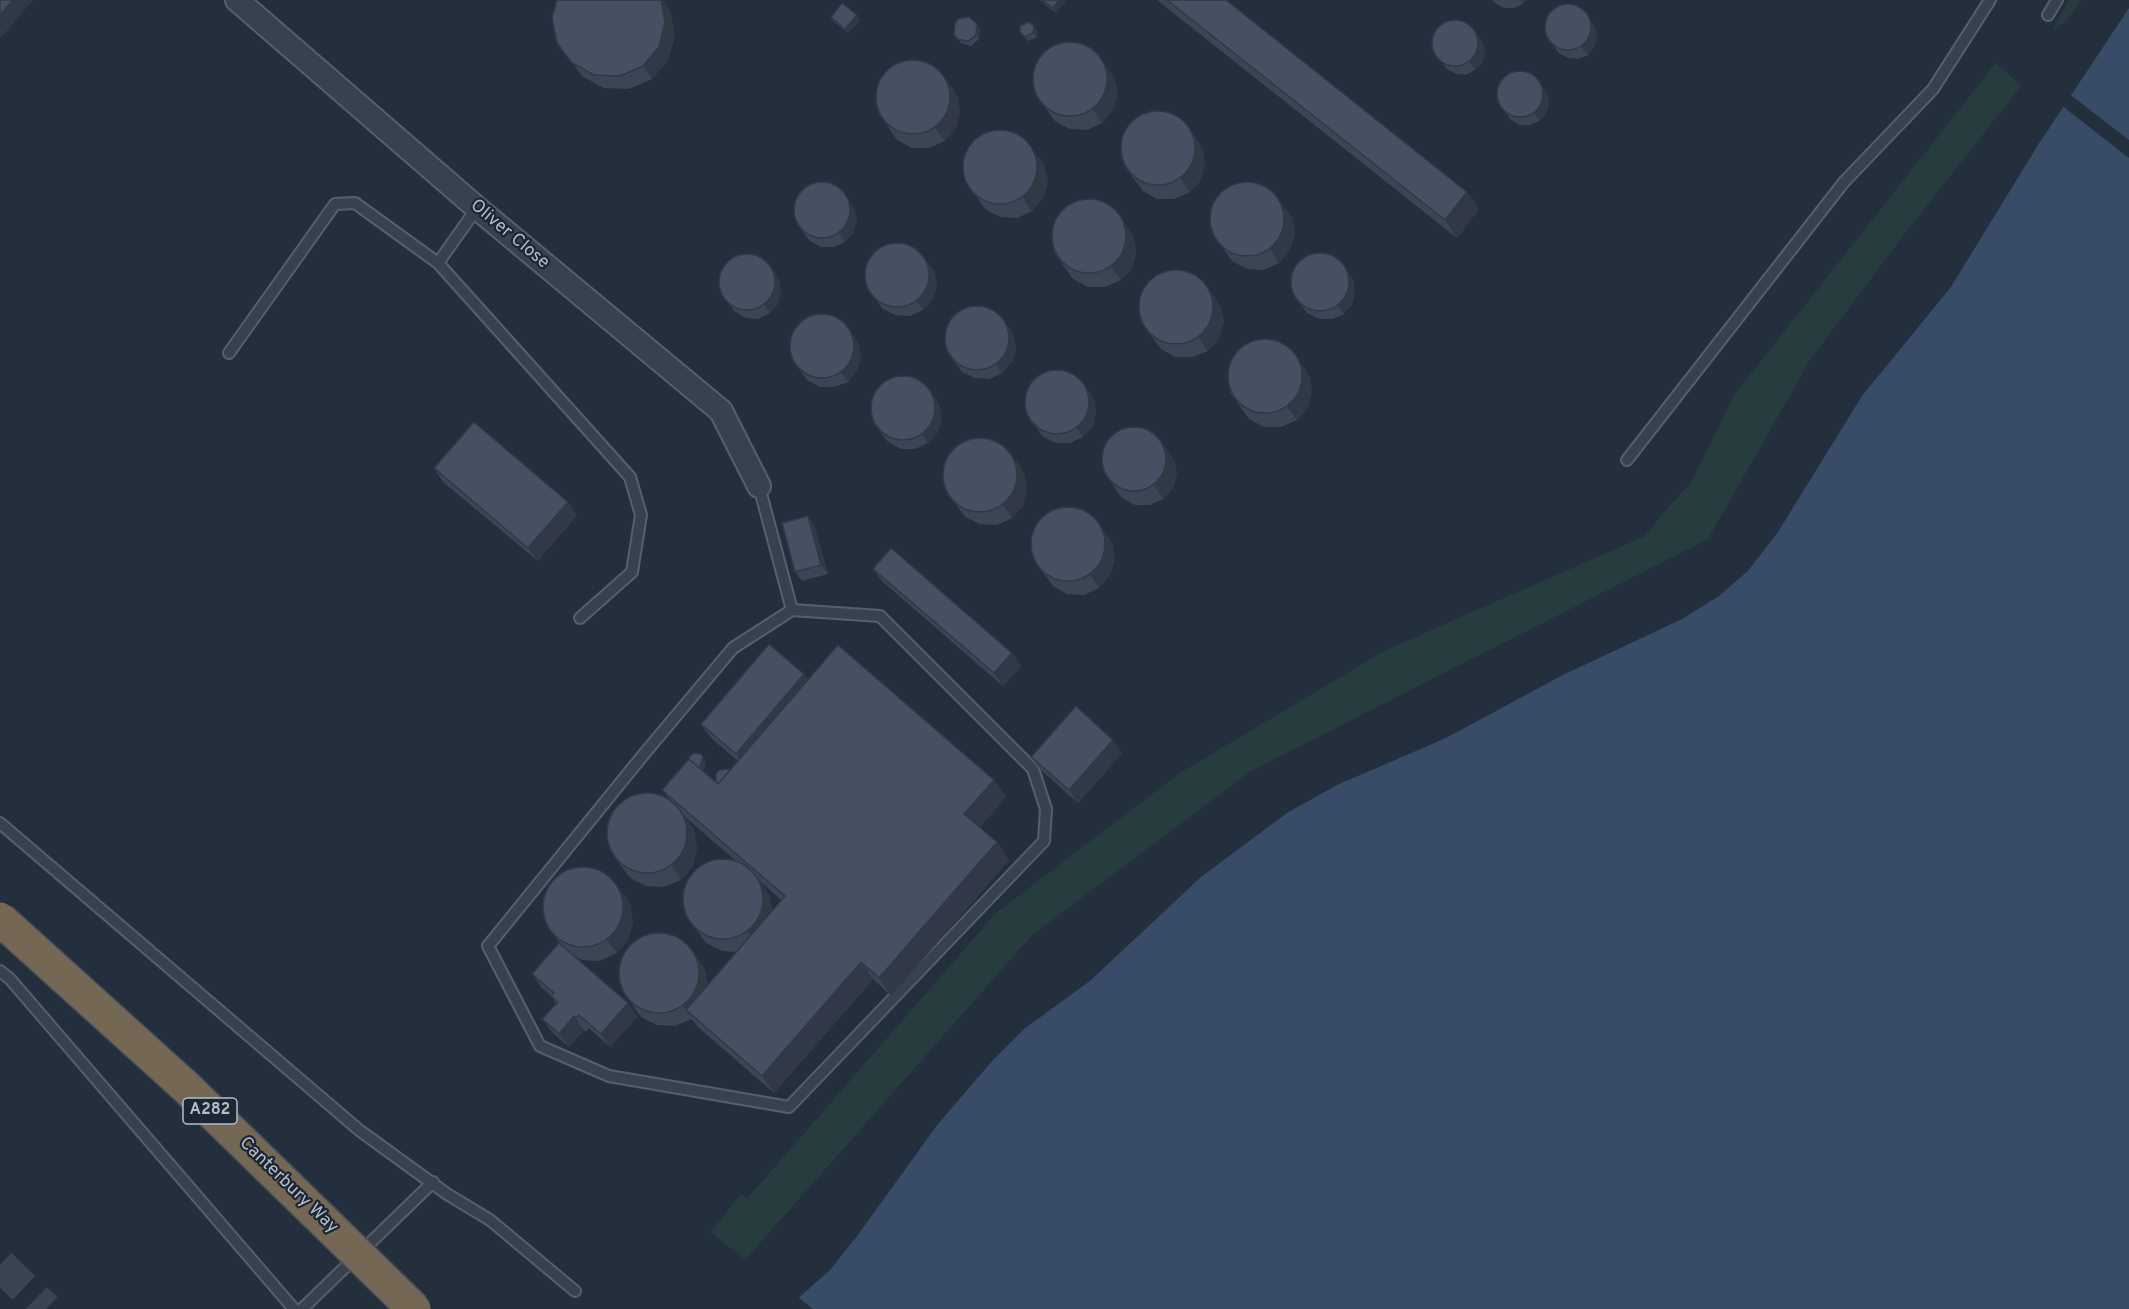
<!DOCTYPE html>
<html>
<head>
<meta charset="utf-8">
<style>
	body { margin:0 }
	canvas { display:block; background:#242f3e }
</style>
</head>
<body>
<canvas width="2129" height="1309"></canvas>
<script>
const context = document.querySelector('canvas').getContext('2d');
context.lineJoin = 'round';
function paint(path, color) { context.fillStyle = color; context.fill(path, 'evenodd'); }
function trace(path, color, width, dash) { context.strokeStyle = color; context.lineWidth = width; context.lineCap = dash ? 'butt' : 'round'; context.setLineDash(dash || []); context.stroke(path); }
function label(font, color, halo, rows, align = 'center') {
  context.font = font + ' Overpass,sans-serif'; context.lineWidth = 4.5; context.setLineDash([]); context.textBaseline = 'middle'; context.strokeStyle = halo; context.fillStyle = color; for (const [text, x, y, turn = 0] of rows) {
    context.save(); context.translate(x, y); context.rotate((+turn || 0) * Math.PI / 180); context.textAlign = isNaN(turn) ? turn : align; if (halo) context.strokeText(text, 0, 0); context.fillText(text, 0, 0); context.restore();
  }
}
paint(new Path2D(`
	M2069,0H2081L2067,20L2052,31Z
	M1996,63L2021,86L1910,227L1810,360L1708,539L1251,771L1033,934L745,1260L711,1232L741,1194L747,1199L996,913L1180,773L1384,651L1645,536L1669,506L1691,483L1735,394Z`), '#263c3f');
paint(new Path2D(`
	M2129,8V1309H786L830,1270L857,1236L938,1124L993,1060L1024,1029L1090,981L1201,877L1287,813L1337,785L1446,738L1561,676L1682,619L1719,596L1748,571L1778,532L1862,396L1951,287L2038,145Z`), '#394c67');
paint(new Path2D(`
	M2068,93L2129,140V158L2061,105Z
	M797,1296L804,1302L813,1309H783Z`), '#242f3e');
trace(new Path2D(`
	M0,1265L46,1309`), '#3a4453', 33, [33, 16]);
const lane = new Path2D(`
	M2048,15L2057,0
	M438,263L630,477L641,515L632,572L580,618
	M229,353L335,204L355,203L438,263L477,208
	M1627,460L1844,182L1933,89L1990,0
	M759,486L792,610L733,648L644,754L488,946L540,1046L609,1076L789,1107L1044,841L1046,809L1033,769L880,616L792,610
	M0,823L359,1130L447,1194L490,1220L575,1291
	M0,971L10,979L294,1309
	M302,1309L433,1182`);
const street = new Path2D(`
	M237,0L477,208L721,411L759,486`);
trace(lane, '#565f6c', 14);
trace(street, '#565f6c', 26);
trace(lane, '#38414e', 10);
trace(street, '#38414e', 22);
const highwayBridge = new Path2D(`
	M0,919L186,1087L414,1309`);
trace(highwayBridge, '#434c59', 36, []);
trace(highwayBridge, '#746855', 33);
paint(new Path2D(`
	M1040,0H1066L1056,13Z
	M1157,0H1226L1467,192L1479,209L1457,238Z
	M1492,0H1527L1523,4L1514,8H1504L1495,3Z
	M670,11L675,36L668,60L652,79L629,89L604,88L582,76L557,43Z
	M857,15L860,20L848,33L834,22L831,17Z
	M977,24L980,29L979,39L971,46L961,43L954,34Z
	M1595,27L1597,37L1594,47L1588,55L1578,59L1568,58L1559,53L1546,36Z
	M1037,31V37L1028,41L1020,32Z
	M1483,43L1485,53L1482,63L1475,70L1466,75L1456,74L1447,69L1434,52Z
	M1535,76L1547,94L1549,104L1546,114L1539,121L1530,125H1520L1511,120L1499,103Z
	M1114,77L1118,94L1113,110L1102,123L1087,130L1070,129L1055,121L1035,94Z
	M948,82L957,96L960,112L956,128L945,141L929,148H912L897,140L878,112Z
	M1202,147L1205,163L1201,180L1190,192L1174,199H1157L1143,191L1123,164Z
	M1044,165L1048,182L1043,198L1032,211L1017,218L1000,217L985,209L966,182Z
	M854,208L857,220L853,233L845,242L834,247H821L810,241L802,231Z
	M1292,217L1295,234L1290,250L1279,263L1264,270L1247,269L1232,261L1213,234Z
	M1133,235L1136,251L1132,268L1121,280L1105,287H1088L1073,279L1054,252Z
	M934,271L937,285L933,299L923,310L910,316L895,315L883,309L867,288Z
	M779,279L781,292L778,304L770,313L758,319L746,318L735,312L721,293Z
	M1353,279L1355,292L1352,304L1344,314L1332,319H1319L1307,313L1293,293Z
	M1220,305L1224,321L1219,338L1208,351L1192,357H1175L1161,349L1141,322Z
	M1013,334L1016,348L1012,362L1002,373L989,379L975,378L962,372L947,351Z
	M858,342L861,356L857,370L848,382L834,387H820L807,380L792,359Z
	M1309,375L1312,391L1308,408L1297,420L1281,427H1264L1249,419L1230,392Z
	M1094,398L1096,412L1093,426L1083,437L1070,443H1056L1042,436L1028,415Z
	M939,404L942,418L938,432L928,443L915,449H901L888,442L879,430Z
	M1174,460L1177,474L1173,488L1163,499L1150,505H1135L1122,498L1104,473Z
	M434,468L568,502L577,515L538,561L443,482Z
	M1024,473L1027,489L1023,506L1012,518L997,525L980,524L965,517L946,490Z
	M814,525L828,574L802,581L795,572Z
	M1112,542L1115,559L1110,575L1099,588L1084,595L1067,594L1053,586L1033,559Z
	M873,569L1012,653L1021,666L1003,686L883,582Z
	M804,674L808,680L994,780L1006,797L980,827L997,842L1009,860L891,996L873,979L774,1093L698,1027L692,1019L675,1026L657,1025L641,1017L621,989L696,956L705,970L708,985L736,952L722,951L706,943L686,915L736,861L683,815L694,830L697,848L693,866L681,880L664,887L646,886L630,878L610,850L670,800L662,790L706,762L703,771L716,782L730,770L738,761L711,738L701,724ZM759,880L781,900L772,911L770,896Z
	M1122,753L1078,803L1041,770L1031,757Z
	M621,891L630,904L633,922L628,940L617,953L600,961L582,960L573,955L628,1003L637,1017L610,1047L589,1028L586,1032L584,1030L569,1047L552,1032L542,1019L556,1003L551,996L541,987L532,974L561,945L546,924Z`), '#3b4654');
paint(new Path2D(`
	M13,0H33L0,39V15Z
	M661,0H663L670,11L675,36L668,60L652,79L643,66Z
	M1059,0H1066L1056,13L1053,8Z
	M1521,0H1527L1523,4Z
	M857,15L860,20L848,33L845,29Z
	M1589,18L1595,27L1597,37L1594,47L1588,55L1581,46Z
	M977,24L980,29L979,39L976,35Z
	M1034,26L1037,31V37L1033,33Z
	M1477,34L1483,43L1485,53L1482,63L1475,70L1469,61Z
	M1105,64L1114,77L1118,94L1113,110L1102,123L1093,110Z
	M948,82L957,96L960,112L956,128L945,141L935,128Z
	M1540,85L1547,94L1549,104L1546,114L1539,121L1533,112Z
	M1193,133L1202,147L1205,163L1201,180L1190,192L1181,179Z
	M1035,152L1044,165L1048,182L1043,198L1032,211L1023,198Z
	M1467,192L1479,209L1457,238L1445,220Z
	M848,199L854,208L857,220L853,233L845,242L839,233Z
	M1282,204L1292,217L1295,234L1290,250L1279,263L1270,249Z
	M1123,221L1133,235L1136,251L1132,268L1121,280L1111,267Z
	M927,262L934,271L937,285L933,299L923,310L917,301Z
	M773,270L779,279L781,292L778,304L770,313L764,304Z
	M1347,270L1353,279L1355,292L1352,304L1344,314L1337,305Z
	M1211,291L1220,305L1224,321L1219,338L1208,351L1198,337Z
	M1006,324L1013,334L1016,348L1012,362L1002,373L996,364Z
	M852,333L858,342L861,356L857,370L848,382L841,372Z
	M1299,361L1309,375L1312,391L1308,408L1297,420L1287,407Z
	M1087,389L1094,398L1096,412L1093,426L1083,437L1077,428Z
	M933,395L939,404L942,418L938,432L928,443L922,434Z
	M1165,446L1174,460L1177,474L1173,488L1163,499L1154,486Z
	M1015,459L1024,473L1027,489L1023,506L1012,518L1003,505Z
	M568,502L577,515L538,561L528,548Z
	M808,516L814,525L828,574L821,565Z
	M1102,529L1112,542L1115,559L1110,575L1099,588L1090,575Z
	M1012,653L1021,666L1003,686L994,673Z
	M804,674L814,688L745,767L736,754Z
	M1113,740L1122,753L1078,803L1069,790Z
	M703,757L706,762L703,771L700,767Z
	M994,780L1006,797L977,831L964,814Z
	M685,817L694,830L697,848L693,866L681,880L672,866Z
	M997,842L1009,860L891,996L879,978Z
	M760,882L770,896L773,914L756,945L747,931Z
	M621,891L630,904L633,922L628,940L617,953L607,940Z
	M696,956L705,970L709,987L686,1010L692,1019L683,1006Z
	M861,962L873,979L774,1093L762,1076Z
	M628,1003L637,1017L610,1047L601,1034Z
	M574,1016L584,1030L569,1047L559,1034Z`), '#303945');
const building = new Path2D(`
	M0,0H13L0,15Z
	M557,0H661L665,22L659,47L643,66L620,76L594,75L572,63L557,43L552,18Z
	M1042,0H1059L1053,8Z
	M1167,0H1226L1467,192L1445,220Z
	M842,3L857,15L845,29L831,17Z
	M1545 27a23 23 0 1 1 46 0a23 23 0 1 1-46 0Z
	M969,17L977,24L976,35L968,41L957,39L954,34L955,23L958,19Z
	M1432 43a23 23 0 1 1 46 0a23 23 0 1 1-46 0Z
	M1029,22L1034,26L1033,33L1025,37L1020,32V26Z
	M1033 79a37 37 0 1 1 74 0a37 37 0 1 1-74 0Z
	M876 97a37 37 0 1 1 74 0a37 37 0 1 1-74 0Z
	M1497 94a23 23 0 1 1 46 0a23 23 0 1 1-46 0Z
	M1121 148a37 37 0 1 1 74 0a37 37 0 1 1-74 0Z
	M963 167a37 37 0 1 1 74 0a37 37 0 1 1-74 0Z
	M1210 219a37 37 0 1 1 74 0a37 37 0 1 1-74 0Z
	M794 210a28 28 0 1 1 56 0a28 28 0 1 1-56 0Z
	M1052 236a37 37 0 1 1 74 0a37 37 0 1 1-74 0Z
	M865 275a32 32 0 1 1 64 0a32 32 0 1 1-64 0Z
	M1291 282a29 29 0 1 1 58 0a29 29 0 1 1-58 0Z
	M719 282a28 28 0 1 1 56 0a28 28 0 1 1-56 0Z
	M1139 307a37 37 0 1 1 74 0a37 37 0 1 1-74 0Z
	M945 338a32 32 0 1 1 64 0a32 32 0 1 1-64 0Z
	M790 346a32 32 0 1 1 64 0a32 32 0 1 1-64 0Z
	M1228 376a37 37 0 1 1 74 0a37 37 0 1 1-74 0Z
	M1025 402a32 32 0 1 1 64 0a32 32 0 1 1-64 0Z
	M871 408a32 32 0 1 1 64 0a32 32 0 1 1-64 0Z
	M474,422L568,502L528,548L434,468Z
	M1102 459a32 32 0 1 1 64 0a32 32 0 1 1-64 0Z
	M943 475a37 37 0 1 1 74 0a37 37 0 1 1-74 0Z
	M1031 544a37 37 0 1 1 74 0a37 37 0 1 1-74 0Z
	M808,516L821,565L795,572L782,523Z
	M891,548L1012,653L994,673L873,569Z
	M769,644L804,674L736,754L701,724Z
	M838,645L994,780L964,814L997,842L879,978L861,962L762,1076L686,1010L785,896L662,790L689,759L718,784Z
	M1076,706L1113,740L1069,790L1031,757Z
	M694,753L701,754L703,757L700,767H698L689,759V757Z
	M728,769L730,770L718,784L716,782V774L719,770Z
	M607 833a40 40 0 1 1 80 0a40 40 0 1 1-80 0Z
	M683 899a40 40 0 1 1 80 0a40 40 0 1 1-80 0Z
	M543 907a40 40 0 1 1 80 0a40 40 0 1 1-80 0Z
	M619 973a40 40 0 1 1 80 0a40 40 0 1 1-80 0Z
	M559,943L628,1003L601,1034L579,1015L576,1018L574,1016L559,1034L542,1019L558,1002L551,996L554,993L532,974Z`);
paint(building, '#455162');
trace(building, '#303945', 1.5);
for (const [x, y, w] of [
	[210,1111,54]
]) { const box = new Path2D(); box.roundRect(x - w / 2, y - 13, w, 26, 4.5); context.fillStyle = '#1d2633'; context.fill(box); trace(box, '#b4bcc9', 1.5); }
label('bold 16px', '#b4bcc9', null, [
	["A282",210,1111]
]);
label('18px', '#b4bcc9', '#1d2633', [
	["Oliver Close",509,235,40],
	["Canterbury Way",288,1186,44]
]);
</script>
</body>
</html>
